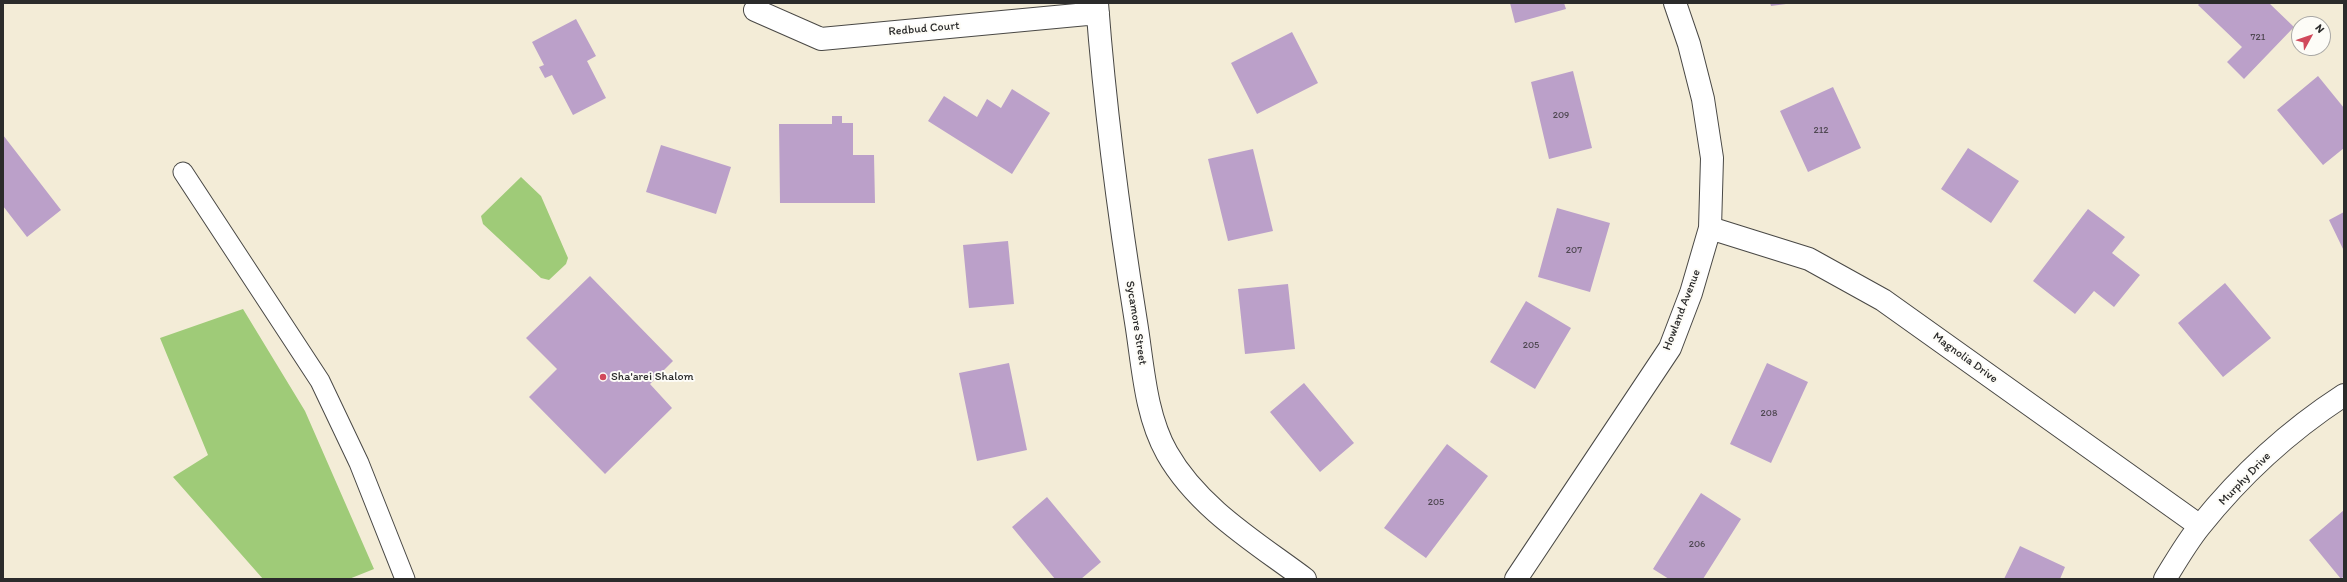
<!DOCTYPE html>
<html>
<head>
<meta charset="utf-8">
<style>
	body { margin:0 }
	#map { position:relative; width:2347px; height:582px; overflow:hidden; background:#f3ecd7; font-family:Itim,sans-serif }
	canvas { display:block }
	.frame { position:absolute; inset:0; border:4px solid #2b2b2b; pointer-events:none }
	.north { position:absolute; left:2291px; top:16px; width:40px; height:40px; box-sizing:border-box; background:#fdfcf7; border:1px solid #a9a8a5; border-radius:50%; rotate:50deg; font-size:11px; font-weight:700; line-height:16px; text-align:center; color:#2b2b2b }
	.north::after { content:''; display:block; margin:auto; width:14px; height:18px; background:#d1495b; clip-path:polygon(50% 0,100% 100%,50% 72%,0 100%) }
</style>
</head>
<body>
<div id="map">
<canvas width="2347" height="582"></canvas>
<div class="frame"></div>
<div class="north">N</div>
</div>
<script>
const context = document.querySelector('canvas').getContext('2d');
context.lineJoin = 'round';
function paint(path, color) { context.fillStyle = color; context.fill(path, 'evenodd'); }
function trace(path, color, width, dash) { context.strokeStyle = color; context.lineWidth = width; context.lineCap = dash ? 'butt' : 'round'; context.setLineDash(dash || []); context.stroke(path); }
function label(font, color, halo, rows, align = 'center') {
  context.font = font + ' Itim,sans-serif'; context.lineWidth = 4; context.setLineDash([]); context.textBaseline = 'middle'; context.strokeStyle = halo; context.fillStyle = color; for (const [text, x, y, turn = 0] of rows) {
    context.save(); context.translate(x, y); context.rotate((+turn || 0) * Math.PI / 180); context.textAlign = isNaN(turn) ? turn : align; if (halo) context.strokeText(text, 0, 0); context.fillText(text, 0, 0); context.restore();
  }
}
paint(new Path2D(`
	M521,177L541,196L568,258L566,264L549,280L541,278L483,224L481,216Z
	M243,309L305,411L374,569L349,579H263L173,477L208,455L160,338Z`), '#9fcb78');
paint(new Path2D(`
	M1510,3H1564L1566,9L1515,23Z
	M1770,3H1786V4L1771,6Z
	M2200,3H2269L2294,27L2244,79L2227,62L2242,47L2198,5Z
	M576,19L596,56L587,61L606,98L573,115L552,75L545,78L539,67L544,65L532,42Z
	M1292,32L1318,83L1257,114L1231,63Z
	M1573,71L1592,148L1549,159L1531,82Z
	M2318,76L2344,108V148L2323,165L2277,110Z
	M1833,87L1861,148L1808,172L1780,111Z
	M1012,89L1050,113L1012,174L928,121L944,96L977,117L987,99L1001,108Z
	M832,116H842V123H853V155H874L875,203H780L779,124H832Z
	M3,135L61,210L27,237L3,206Z
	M661,145L731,167L716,214L646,192Z
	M1968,148L2019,181L1991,223L1941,189Z
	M1253,149L1273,231L1228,241L1208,159Z
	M1557,208L1610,223L1590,292L1538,277Z
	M2088,209L2125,237L2112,253L2140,275L2114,307L2094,291L2075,314L2033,281Z
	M2344,212V251L2329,220Z
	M1008,241L1014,304L969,308L963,245Z
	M590,276L673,361L650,384L672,408L605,474L529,397L557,369L526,338Z
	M2225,283L2271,338L2223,377L2178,323Z
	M1288,284L1295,349L1245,354L1238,289Z
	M1526,301L1571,328L1535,389L1490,362Z
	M1009,363L1027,450L977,461L959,373Z
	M1767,363L1808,382L1771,463L1730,444Z
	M1304,383L1354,443L1320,472L1270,412Z
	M1447,444L1488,476L1426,558L1384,528Z
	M1701,493L1741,519L1703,579H1669L1653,569Z
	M1047,497L1101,562L1081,579H1055L1012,527Z
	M2344,510V576L2341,579L2309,540Z
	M2020,546L2065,567L2060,579H2004Z`), '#bba0c9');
const lane = new Path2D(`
	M183,172L320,381L359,463L405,579`);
const street = new Path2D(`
	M1097,3C1105,109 1119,216 1136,322C1143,365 1145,414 1167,453C1198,508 1257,543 1305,579
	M755,10L821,39L1098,13
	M1710,228L1809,259L1883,300L2200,526
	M1516,579L1670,348L1691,293L1710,228L1712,158L1703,99L1689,44L1675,3
	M2165,579C2176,561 2187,542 2200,526C2240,476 2290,430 2344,395`);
trace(lane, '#494845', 21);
trace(street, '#494845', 24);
trace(lane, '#fff', 19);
trace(street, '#fff', 22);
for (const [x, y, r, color] of [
	[603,377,4,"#d1495b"]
]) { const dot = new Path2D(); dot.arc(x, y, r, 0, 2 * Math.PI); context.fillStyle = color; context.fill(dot); trace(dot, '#fdfcf7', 1.5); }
label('10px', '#4f4852', null, [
	["721",2258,37],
	["209",1561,115],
	["212",1821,130],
	["207",1574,250],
	["205",1531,345],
	["208",1769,413],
	["205",1436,502],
	["206",1697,544]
]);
label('12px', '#2b2b2b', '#fdfcf7', [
	["Redbud Court",924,29,-5],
	["Howland Avenue",1682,310,-69],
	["Sycamore Street",1136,323,81],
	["Magnolia Drive",1965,358,36],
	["Murphy Drive",2245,479,-46]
]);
label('12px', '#2b2b2b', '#fdfcf7', [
	["Sha'arei Shalom",611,377]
], 'left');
</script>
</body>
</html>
